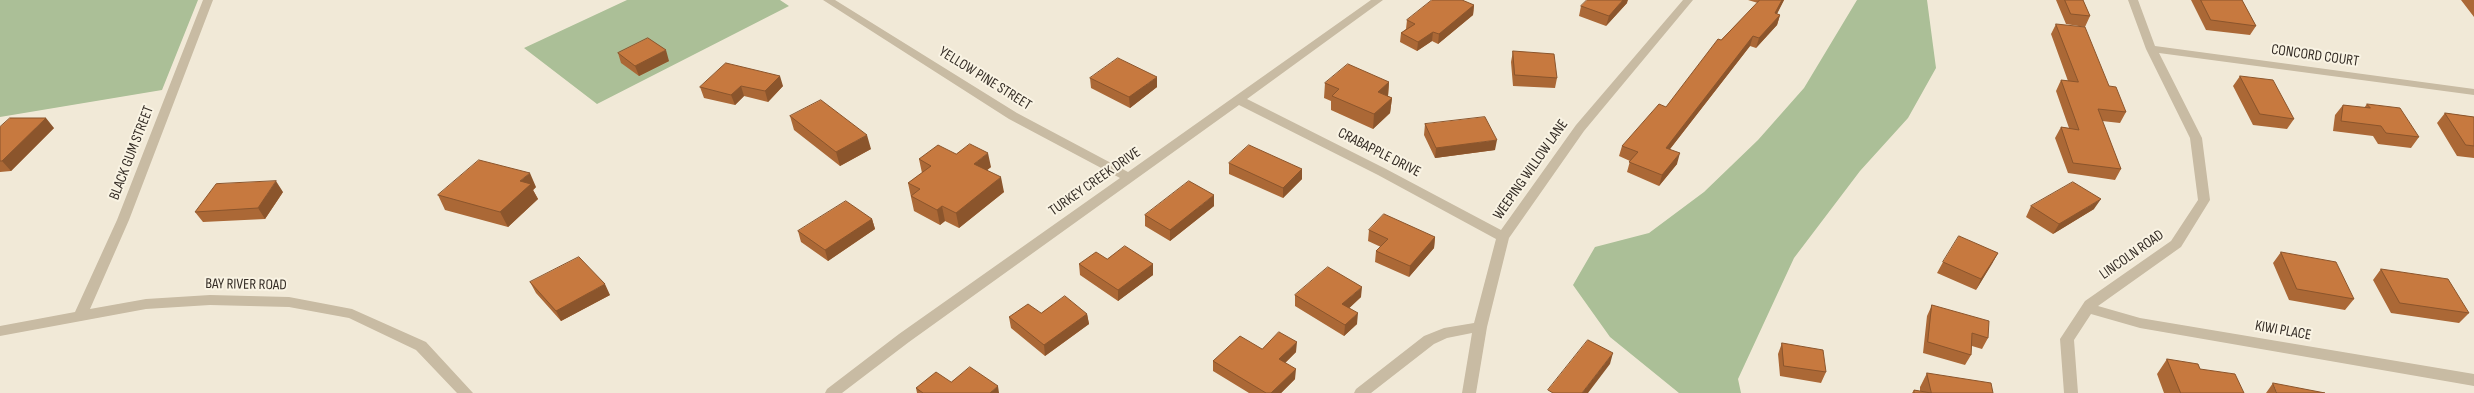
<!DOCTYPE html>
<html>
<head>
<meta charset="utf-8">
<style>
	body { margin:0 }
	canvas { display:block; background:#f1e9d7 }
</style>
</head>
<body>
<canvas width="2474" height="393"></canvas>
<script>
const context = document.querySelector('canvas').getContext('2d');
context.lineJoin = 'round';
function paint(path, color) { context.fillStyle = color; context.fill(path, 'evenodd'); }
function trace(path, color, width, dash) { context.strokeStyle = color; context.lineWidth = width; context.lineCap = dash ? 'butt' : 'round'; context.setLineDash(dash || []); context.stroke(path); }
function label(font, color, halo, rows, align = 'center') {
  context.font = font + ' "Sofia Sans Condensed",sans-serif'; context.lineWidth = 4; context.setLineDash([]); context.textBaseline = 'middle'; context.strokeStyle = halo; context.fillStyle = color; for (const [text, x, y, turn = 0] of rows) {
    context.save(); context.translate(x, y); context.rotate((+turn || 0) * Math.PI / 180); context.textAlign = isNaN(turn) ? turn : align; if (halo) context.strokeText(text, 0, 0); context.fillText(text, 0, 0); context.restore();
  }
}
paint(new Path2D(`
	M0,0H198L162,90L0,117Z
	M627,0H780L789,6L597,104L524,48Z
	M1857,0H1927L1936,68L1908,118L1860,171L1794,258L1738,379L1741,393H1679L1610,337L1573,285L1595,247L1649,233L1704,192L1758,140L1804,88Z`), '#abbf97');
paint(new Path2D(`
	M203,0H213L129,220L90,309L146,299L210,295L289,297L352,309L426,342L473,393H457L416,350L349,318L289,307L210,305L146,309L0,336V326L75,312L117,220Z
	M823,0H835L1017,113L1128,172L1371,0H1383L1247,99L1386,169L1501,230L1576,125L1683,0H1693L1584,131L1509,238L1487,327L1476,393H1462L1472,333L1447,338L1434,344L1371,393H1354L1356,389L1424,336L1444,328L1474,323L1496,239L1378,175L1239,105L909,342L842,393H825L827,389L899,334L1120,178L1009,119Z
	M2128,0H2138L2155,46L2474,89V95L2159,53L2202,138L2210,200L2181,247L2098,306L2140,318L2474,374V386L2140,328L2091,314L2074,340L2078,393H2064L2060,339L2085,301L2171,241L2198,200L2190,138L2146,49Z`), '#c8bba3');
paint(new Path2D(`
	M1748,0H1784L1777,14L1780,15L1777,25L1756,48L1750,46L1670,149L1677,164L1659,186L1627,172L1630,161L1619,156L1622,146L1666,107L1721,40L1758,3Z
	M2056,0H2083L2090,16L2085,27L2066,24Z
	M2191,0H2242L2256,26L2250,35L2206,30Z
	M2461,0H2474V17Z
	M1627,3L1606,26L1579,16L1581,6Z
	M1474,5L1473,15L1438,44L1432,41L1417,51L1400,42L1401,33L1406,29L1407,20Z
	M2056,24L2109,86L2126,112L2120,123L2102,121L2121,169L2115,180L2068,173L2055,138L2061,127L2069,128L2056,91L2061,80L2068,81L2051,34Z
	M1513,51L1557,78L1555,88L1513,86L1511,62Z
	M618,53L669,61L639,76L621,63Z
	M726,63L783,86L768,102L744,96L735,105L704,98L700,87Z
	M2240,76L2294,119L2287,129L2253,125L2233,86Z
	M1090,78L1157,87L1130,108L1091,88Z
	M1389,82L1388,96L1392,98L1390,113L1373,129L1331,110V101L1324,98L1325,83Z
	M2367,104L2419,137L2411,148L2378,144L2373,136L2333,131L2335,115L2343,105L2364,108Z
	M2445,113L2474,117V158L2457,156L2437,123Z
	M790,116L871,149L840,166L794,130Z
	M1425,124L1495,150L1435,158L1424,135Z
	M0,127L54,128L11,171L0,172Z
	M956,154L991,167L987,170L1004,192L959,228L945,221L940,225L914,211L908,183L922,173L919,159Z
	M1229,163L1302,179L1283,198L1229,174Z
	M536,187L533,190L538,199L508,227L445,210L438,195Z
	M283,192L265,219L203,222L195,212Z
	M1214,206L1170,241L1145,226V215Z
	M2031,206L2094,209L2053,234L2026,217Z
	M872,219L875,229L828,261L801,242L798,231Z
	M1369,230L1435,237L1434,248L1409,277L1375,262L1376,251L1381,247L1368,241Z
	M2281,252L2354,299L2345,310L2289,300L2273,263Z
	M1998,253L1976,290L1937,273L1943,262Z
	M1079,264H1153V275L1118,301L1080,275Z
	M2381,269L2469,313L2459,323L2391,313L2373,280Z
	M530,282L610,295L561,321L536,293Z
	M1295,295L1361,297L1349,308L1357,324L1344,336L1295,306Z
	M1932,305L1988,338L1982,349L1972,346L1971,355L1965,365L1923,353L1927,316Z
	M1041,313L1087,314L1089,324L1045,356L1011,328L1009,317Z
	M1782,343L1826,372L1821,383L1780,376L1778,354Z
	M1262,349L1296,352L1285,363L1295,379L1281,393H1249L1213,371V361Z
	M2167,359L2200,369L2244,393H2164L2157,374Z
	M1927,373L1993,393H1912L1914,390L1920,391V387Z
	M951,382L999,393H917L916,388Z
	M2273,383L2277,393H2266Z`), '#ab6836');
paint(new Path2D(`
	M1623,0H1628L1627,3L1606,26L1609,16Z
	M1782,0H1784L1772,23L1775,13Z
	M1474,5L1473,15L1438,44L1439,34Z
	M1780,15L1777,25L1756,48L1759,38Z
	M1433,32L1432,41L1417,51L1418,42Z
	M1753,36L1750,46L1663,158L1666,148Z
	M666,50L669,61L639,76L635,66Z
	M780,76L783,86L768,102L765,91Z
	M1157,77V87L1130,108L1129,97Z
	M1389,82L1388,96L1378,92Z
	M741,86L744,96L735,105L731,95Z
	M1392,98L1390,113L1373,129L1374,114Z
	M46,118L54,128L11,171L2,161Z
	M867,135L871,149L840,166L836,152Z
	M1497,140L1495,150L1435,158L1436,148Z
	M988,153L991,167L977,178L974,164Z
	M1680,153L1677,164L1659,186L1662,175Z
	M1302,169V179L1283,198V188Z
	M530,173L536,187L533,190L538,199L508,227L500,212L520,181Z
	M1001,177L1004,192L959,228L956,213Z
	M276,181L283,192L265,219L258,208Z
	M1214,195V206L1170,241V230Z
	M2101,199L2094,209L2053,234L2059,224Z
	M942,206L945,221L940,225L937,210Z
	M872,219L875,229L828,261L825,250Z
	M1435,237L1434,248L1409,277L1410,266Z
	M1998,253L1992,264L1976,290L1981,279Z
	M1153,264V275L1118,301V290Z
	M605,284L610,295L561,321L556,311Z
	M1362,287L1361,297L1342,315V304Z
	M1358,313L1357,324L1344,336L1345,325Z
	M1087,314L1089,324L1045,356L1044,345Z
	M1297,342L1296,352L1279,369V359Z
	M1613,353L1610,364L1588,393H1582Z
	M1296,369L1295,379L1281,393H1271Z
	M998,386L999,393H990Z`), '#8b552c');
const building = new Path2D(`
	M1432,0H1462L1474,5L1439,34L1433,32L1418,42L1401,33L1415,24L1407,20Z
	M1587,0H1623L1609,16L1581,6Z
	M1760,0H1782L1775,13L1780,15L1759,38L1753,36L1666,148L1680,153L1662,175L1629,162L1638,152L1622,146L1659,104L1666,107L1718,39L1721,40Z
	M2065,0H2083L2090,16L2071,14Z
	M2201,0H2242L2256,26L2211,20Z
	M2056,24L2085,27L2109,86L2116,87L2126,112L2098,109L2121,169L2073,163L2061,127L2079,130L2061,80L2078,82Z
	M648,38L666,50L635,66L618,53Z
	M1513,51L1554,54L1557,78L1515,75Z
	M1118,58L1157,77L1129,97L1090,78Z
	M726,63L780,76L765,91L741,86L731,95L700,87Z
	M1348,64L1389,82L1378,92L1392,98L1374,114L1332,96L1339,89L1325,83Z
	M2240,76L2273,80L2294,119L2260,114Z
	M821,100L867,135L836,152L790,116Z
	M2367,104L2400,108L2419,137L2386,133L2381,126L2341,121L2343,105L2370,108Z
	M2445,113L2474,117V146L2466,145Z
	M1485,117L1497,140L1436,148L1425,124Z
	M10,118H46L2,161H0V127Z
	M970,144L988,153L974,164L1001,177L956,213L942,206L937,210L911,196L920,189L908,183L931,166L919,159L938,145L956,154Z
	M1249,145L1302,169L1283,188L1229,163Z
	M479,160L530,173L520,181L531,184L500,212L438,195Z
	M276,181L258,208L195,212L216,184Z
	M1189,181L1214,195L1170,230L1145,215Z
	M2073,182L2101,199L2059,224L2031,206Z
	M846,201L872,219L825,250L798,231Z
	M1384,214L1435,237L1410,266L1376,251L1388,239L1369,230Z
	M1959,236L1998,253L1981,279L1943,262Z
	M1125,246L1153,264L1118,290L1079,264L1096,252L1107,259Z
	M2281,252L2336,262L2354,299L2297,289Z
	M579,257L605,284L556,311L530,282Z
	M1328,267L1362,287L1342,304L1358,313L1345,325L1295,295Z
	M2381,269L2448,279L2469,313L2400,303Z
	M1065,296L1087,314L1044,345L1009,317L1028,304L1041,313Z
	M1932,305L1989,321L1988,338L1972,333L1971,355L1928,342Z
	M1279,332L1297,342L1279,359L1296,369L1271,393H1266L1213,361L1240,336L1262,349Z
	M1588,340L1613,353L1582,393H1553L1548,390Z
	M1782,343L1823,350L1826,372L1784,366Z
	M2167,359L2198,364L2200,369L2235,374L2244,393H2181Z
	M970,367L998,386L990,393H923L916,388L936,372L951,382Z
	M1927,373L1991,383L1993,393H1914V390L1931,393Z
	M2273,383L2325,393H2277Z`);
paint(building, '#c7793f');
trace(building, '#8b552c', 1);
label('15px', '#342c25', '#f9f3e3', [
	["CONCORD COURT",2315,56,8],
	["YELLOW PINE STREET",985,79,32],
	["BLACK GUM STREET",132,153,-69],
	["CRABAPPLE DRIVE",1379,153,27],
	["WEEPING WILLOW LANE",1531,170,-55],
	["TURKEY CREEK DRIVE",1095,182,-35],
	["LINCOLN ROAD",2132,255,-35],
	["BAY RIVER ROAD",246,285,1],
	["KIWI PLACE",2283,331,10]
]);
</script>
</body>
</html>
